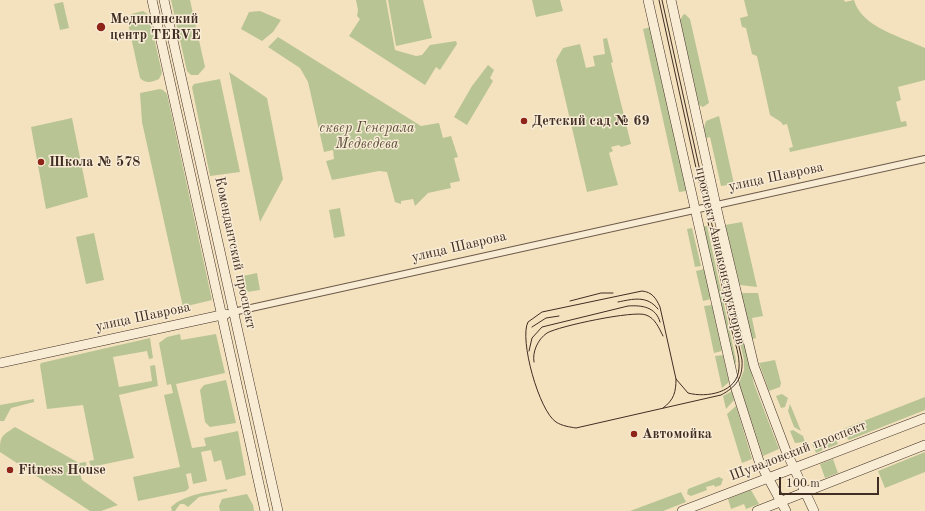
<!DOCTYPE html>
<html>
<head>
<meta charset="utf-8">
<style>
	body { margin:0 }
	#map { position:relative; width:925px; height:511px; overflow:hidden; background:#f4e2be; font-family:"Old Standard TT",serif }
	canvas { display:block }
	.scale { position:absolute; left:779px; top:477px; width:100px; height:18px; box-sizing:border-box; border:2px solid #402d24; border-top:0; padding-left:5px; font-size:12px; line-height:14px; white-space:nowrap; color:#402d24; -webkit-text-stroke:3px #f8ecd5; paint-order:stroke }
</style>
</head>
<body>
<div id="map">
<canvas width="925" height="511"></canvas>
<div class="scale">100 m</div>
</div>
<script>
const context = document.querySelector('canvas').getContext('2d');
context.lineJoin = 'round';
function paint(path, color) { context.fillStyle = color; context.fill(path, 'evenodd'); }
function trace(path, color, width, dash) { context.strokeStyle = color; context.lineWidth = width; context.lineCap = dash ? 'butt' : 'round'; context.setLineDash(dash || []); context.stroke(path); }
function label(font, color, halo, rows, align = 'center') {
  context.font = font + ' "Old Standard TT",serif'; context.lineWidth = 3; context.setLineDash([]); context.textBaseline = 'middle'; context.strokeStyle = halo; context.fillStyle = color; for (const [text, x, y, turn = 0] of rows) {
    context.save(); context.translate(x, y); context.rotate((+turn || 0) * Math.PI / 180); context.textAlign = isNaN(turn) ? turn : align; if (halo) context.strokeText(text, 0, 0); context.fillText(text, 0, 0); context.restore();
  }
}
paint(new Path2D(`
	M171,0H190L205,67L198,75H191L187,71Z
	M356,0H386L395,50L416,56L422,55L430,45L456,41L457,44L440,70L436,67L425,85L349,36L360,19L357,16L358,10Z
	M388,0H423L432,38L396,46Z
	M532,0H560L563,11L536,17Z
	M744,0H844L845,2L854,0C861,27 902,37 925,48V80L898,87L901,100L896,102L901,122L906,121L907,126L790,152L789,148L793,147L787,124L783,125L781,122L770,115L757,56L752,54L746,28L742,27L740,18L748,16Z
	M63,2L69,28L60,30L54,4Z
	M143,11L149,15L162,73L159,79C153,82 145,84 140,78L127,19L131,14Z
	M260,11L281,20L273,32L262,41L241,29L249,12Z
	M685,14L690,19L709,103L703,107L699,105L680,20L683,15Z
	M651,27L687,191L679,192L643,29Z
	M278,37L421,126L439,123L443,138L451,136L458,157L454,158L460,181L450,183L451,188L428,193L415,206L413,199L401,201V204L395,202L387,172L379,171L332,180L326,161L334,159L333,150L324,152L308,82L300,68L268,47Z
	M607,38L613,62L611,63L631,144L621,147L619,145L611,147L613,151L609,153L618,185L587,192L556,60L563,48L580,44L586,68L595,66L593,56L605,54L603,39Z
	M488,65L494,70L490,78L493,81L467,125L454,117L472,86Z
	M229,72L267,98L283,179L260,222Z
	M220,79L240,172L210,176L192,87L194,84Z
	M160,89L163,90L167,94L212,300L183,307L142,122L140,93Z
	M719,116L734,184L721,186L710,137L706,138L704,128L706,121Z
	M72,118L88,197L46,209L31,127Z
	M340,208L345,236L334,238L329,210Z
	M742,222L757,287L740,285L725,225Z
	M703,226H707L736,360L735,369Z
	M692,228L701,266L695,267L687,229Z
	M94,233L104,280L86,284L76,237Z
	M704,269L711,299L703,301L696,271Z
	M257,273L260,290L247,292L243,276Z
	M725,279H729L754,384L779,449L763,456L739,383L744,370V360Z
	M741,293H758L763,316L752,318L756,338L752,339Z
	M712,305L722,351L714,353L704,306Z
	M180,334L181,340L216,334L225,373L176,384L192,448L206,446L204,438L238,431L246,475L226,480L221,460L214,462L211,450L201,452L207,481L193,484L191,473L186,474L189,488L186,491L138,501L133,477L180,467L164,395L173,393L171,384L167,385L159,343L167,337Z
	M150,338L153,358L149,359L147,351L113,357L119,387L152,381L150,366L155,365L158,386L119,395L134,458L91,467L89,461L94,460L83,405L47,409L40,365L41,363Z
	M723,355L729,382L722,388L715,356Z
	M775,360L781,383L780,387L769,391L759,363Z
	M226,380L236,423L210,427L205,422L200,390L204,385Z
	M732,391L734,400L726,409L723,396Z
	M782,394L788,398L785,407L781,408L776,396Z
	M925,397V410L849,440L844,435L843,429Z
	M34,399V402L11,408L4,421H0V405Z
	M790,404L801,431L794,427L788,411Z
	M736,406L752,459L742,463L727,414Z
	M15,427L79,463L86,462L87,468L79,470L82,480L118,505L101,511H90L0,452C0,435 2,436 15,427Z
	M793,430L803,436L805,442L795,443L790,431Z
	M836,440L838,444L816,453L812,443H814L816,448Z
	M925,452V472L885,488L878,471Z
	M833,459L838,473L825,478L820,464Z
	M719,477L723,479L721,485L715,487L714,485L706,487L707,490L691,496L687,494L688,489Z
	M227,489V491L199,497L188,507L184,504H180L175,511H172L171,507C185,494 208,492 227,489Z
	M751,490L759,504L746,509L744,504L731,509L728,499Z
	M681,492L686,502L663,511H630Z
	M247,494L253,505L254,511H220L219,506L222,499Z`), '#b8c494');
const street = new Path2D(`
	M233,312L925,159`);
const secondary = new Path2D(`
	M152,0L265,511
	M164,0L278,511
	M648,0L735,386L759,461L786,511
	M671,0L719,219L754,366L786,451L814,511
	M0,363L226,314
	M682,511L925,418
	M757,511L925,445`);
trace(street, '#6d5a4a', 8);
trace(secondary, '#402d24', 10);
trace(street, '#f8ecd5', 6);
trace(secondary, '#f8ecd5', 9);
trace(new Path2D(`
	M659,0L732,331C735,343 740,356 739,368C738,393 706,398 688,393L676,379L660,307C656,298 652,292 642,291L542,312L528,322C519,339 539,411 556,422C562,426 570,427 576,428L721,395C736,387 743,378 742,360L662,0
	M570,301L601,293H613
	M618,302C633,299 647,295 658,309
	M532,327L546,318L559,316
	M529,351L532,338L542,327L628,306C642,305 656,307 660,322
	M534,362C532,352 538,339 547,333C559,326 635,310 646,315C655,318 659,328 663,336
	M663,408C674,400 676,392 676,379`), '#402d24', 1);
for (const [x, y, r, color] of [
	[101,27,5,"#8f2418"],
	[524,121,4,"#8f2418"],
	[41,162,4,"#8f2418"],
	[634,434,4,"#8f2418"],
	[10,470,4,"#8f2418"]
]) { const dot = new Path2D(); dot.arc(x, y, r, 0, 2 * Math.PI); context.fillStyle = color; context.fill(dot); trace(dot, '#f8ecd5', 1.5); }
label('bold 14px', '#402d24', '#f8ecd5', [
	["Медицинский",110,19],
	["центр TERVE",110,35],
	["Детский сад № 69",532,121],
	["Школа № 578",49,162],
	["Автомойка",642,434],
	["Fitness House",18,470]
], 'left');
label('italic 14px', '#584b3a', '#f8ecd5', [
	["сквер Генерала",367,128],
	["Медведева",367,144]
]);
label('14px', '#402d24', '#f8ecd5', [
	["улица Шаврова",776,177,-12],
	["улица Шаврова",459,247,-13],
	["Комендантский проспект",235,253,78],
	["проспект Авиаконструкторов",720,256,77],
	["улица Шаврова",143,317,-12],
	["Шуваловский проспект",798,451,-21]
]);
</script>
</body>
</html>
